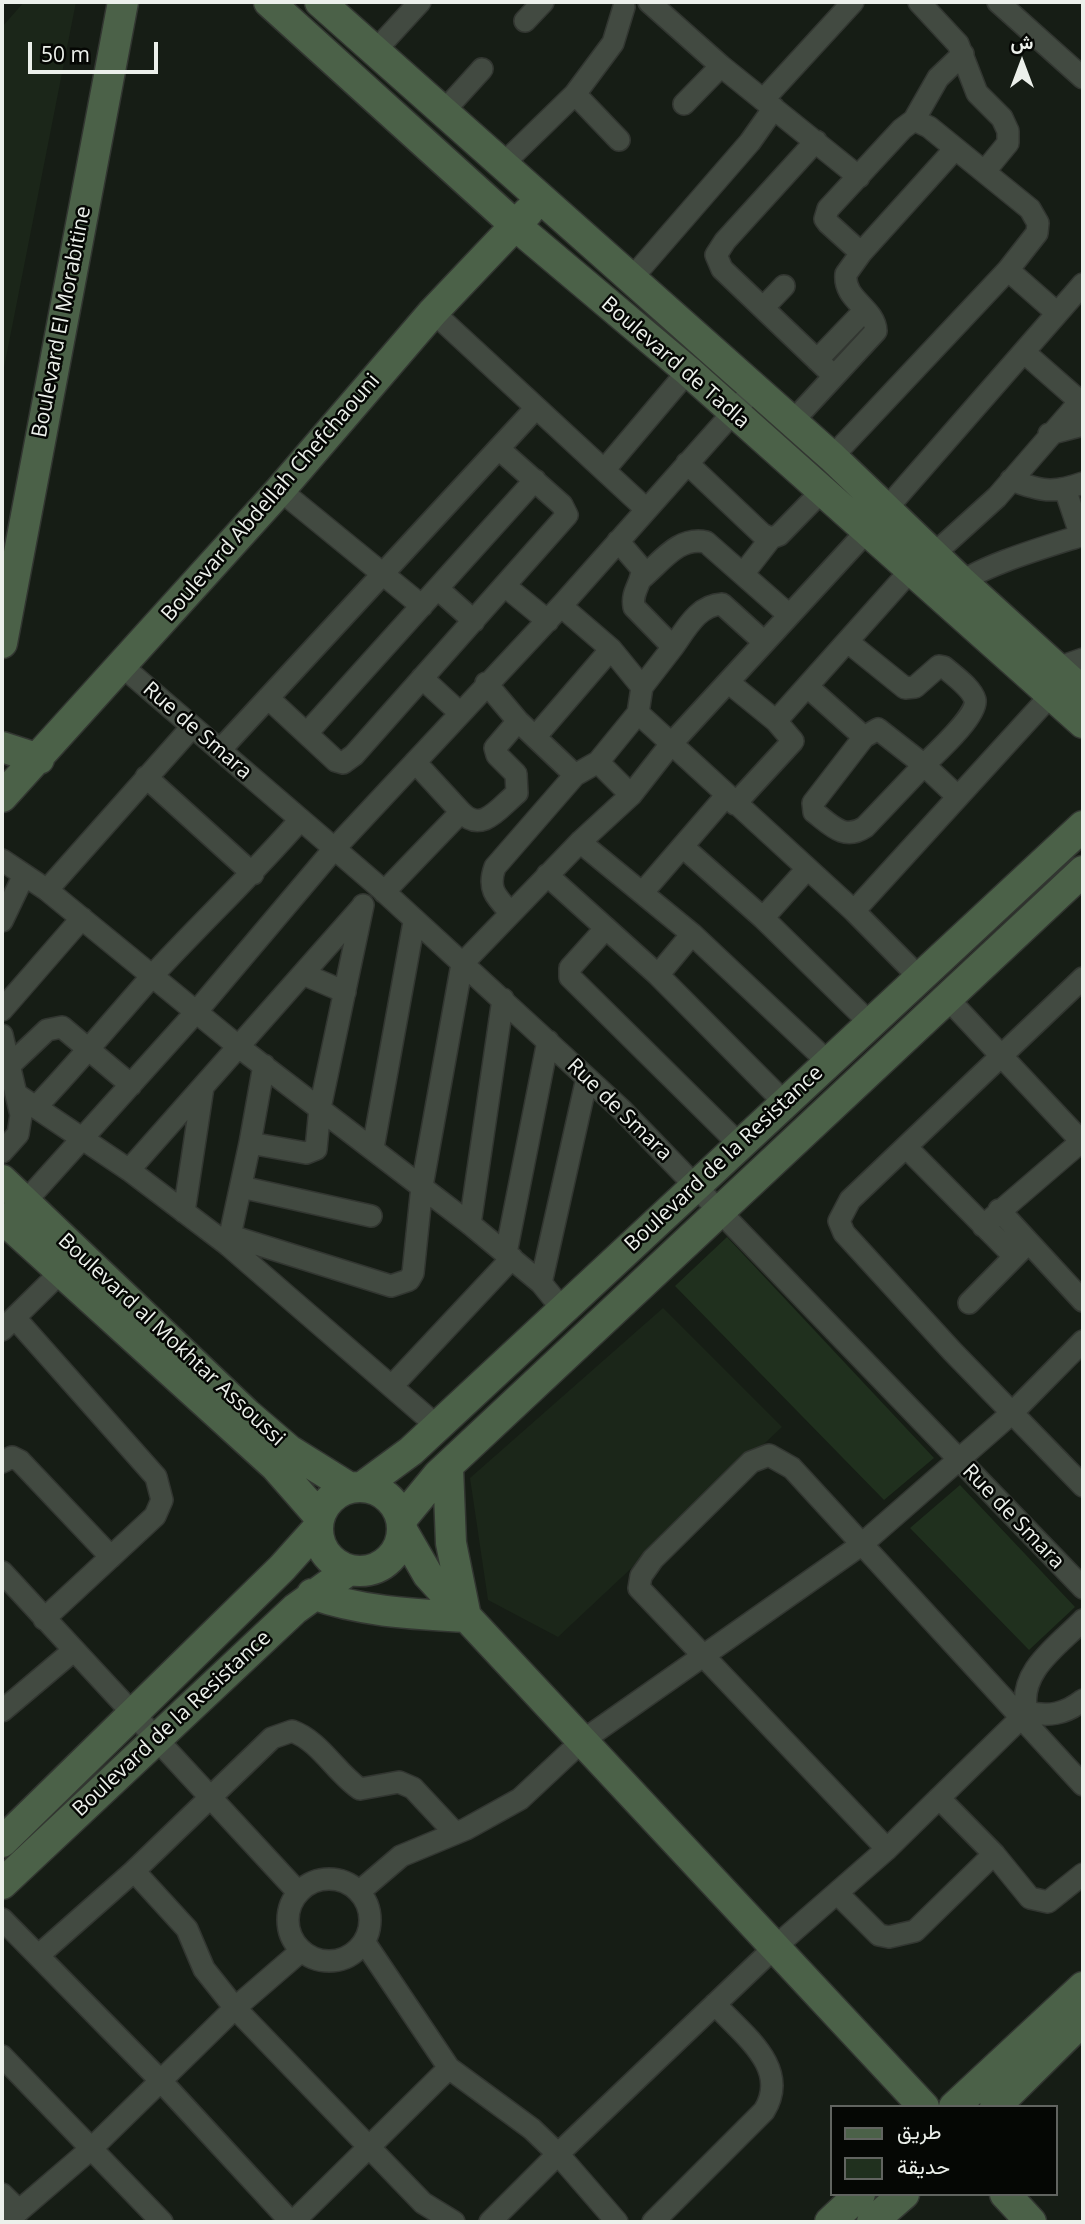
<!DOCTYPE html>
<html>
<head>
<meta charset="utf-8">
<style>
	body { margin:0 }
	#map { position:relative; width:1085px; height:2224px; overflow:hidden; background:#161d15; font-family:"Open Sans",Vazirmatn,sans-serif }
	canvas { display:block }
	.frame { position:absolute; inset:0; border:4px solid #ecf0eb; pointer-events:none }
	.legend { position:absolute; left:830px; top:2105px; width:228px; height:91px; box-sizing:border-box; background:#050704; border:2px solid #616460; margin:0; padding:9px 12px; list-style:none; font-size:21px; color:#ecf0eb }
	.legend li { display:flex; align-items:center; gap:14px; height:35px }
	.legend b { width:35px; border:2px solid #616460 }
	.north { position:absolute; left:987px; top:28px; width:70px; height:70px; -webkit-text-stroke:5px #050704; paint-order:stroke; rotate:0deg; font-size:19px; font-weight:700; line-height:28px; text-align:center; color:#ecf0eb }
	.north::after { content:''; display:block; margin:auto; width:24px; height:32px; background:#ecf0eb; clip-path:polygon(50% 0,100% 100%,50% 72%,0 100%) }
	.scale { position:absolute; left:28px; top:42px; width:130px; height:32px; box-sizing:border-box; border:4px solid #ecf0eb; border-top:0; padding-left:9px; font-size:21px; line-height:24px; white-space:nowrap; color:#ecf0eb; -webkit-text-stroke:5px #050704; paint-order:stroke }
</style>
</head>
<body>
<div id="map">
<canvas width="1085" height="2224"></canvas>
<div class="frame"></div>
<ul class="legend">
<li><b style="height:9px;background:#4b6148"></b>طريق</li>
<li><b style="height:19px;background:#20301e"></b>حديقة</li>
</ul>
<div class="north">ش</div>
<div class="scale">50 m</div>
</div>
<script>
const context = document.querySelector('canvas').getContext('2d');
context.lineJoin = 'round';
function paint(path, color) { context.fillStyle = color; context.fill(path, 'evenodd'); }
function trace(path, color, width, dash) { context.strokeStyle = color; context.lineWidth = width; context.lineCap = dash ? 'butt' : 'round'; context.setLineDash(dash || []); context.stroke(path); }
function label(font, color, halo, rows, align = 'center') {
  context.font = font + ' "Open Sans",sans-serif'; context.lineWidth = 5; context.setLineDash([]); context.textBaseline = 'middle'; context.strokeStyle = halo; context.fillStyle = color; for (const [text, x, y, turn = 0] of rows) {
    context.save(); context.translate(x, y); context.rotate((+turn || 0) * Math.PI / 180); context.textAlign = isNaN(turn) ? turn : align; if (halo) context.strokeText(text, 0, 0); context.fillText(text, 0, 0); context.restore();
  }
}
paint(new Path2D(`
	M24,2H76L2,378V27Z
	M663,1308L782,1427L558,1637L488,1600L470,1478Z`), '#1b2619');
paint(new Path2D(`
	M727,1237L934,1458L884,1500L675,1286Z
	M960,1485L1075,1607L1029,1650L910,1528Z`), '#20301e');
const street = new Path2D(`
	M649,2L721,66L859,177
	M919,2L958,44L977,93L1002,118L1008,131V143L985,171
	M998,2L1083,78
	M525,21L543,2
	M375,51L420,2
	M763,100L853,2
	M684,104L721,66
	M443,112L482,69
	M619,140L575,94L613,43L624,7
	M816,141L725,241L716,255L722,269L834,376
	M503,164L575,94
	M861,253L828,223L825,219L828,209L902,129L914,120L938,78L963,54
	M1008,270L1057,313
	M632,278L750,142L774,108
	M763,308L784,286
	M433,312L646,509
	M1025,353L1083,404
	M817,360L865,310
	M792,422L876,331C875,308 843,300 846,274L861,253L954,150
	M1049,434L1083,425
	M832,457L1008,270L1037,233L1038,223L1030,209L929,127L914,120
	M687,463L762,534L771,538L779,535L822,491
	M605,469L688,371
	M1011,480C1041,491 1052,494 1083,483
	M1065,489L1081,536
	M280,490L422,606
	M934,554L997,497L1083,398
	M743,574L771,538
	M642,578C662,561 679,536 706,542L789,615
	M505,586L548,621
	M954,588C975,567 1052,545 1083,535
	M438,589L474,621
	M561,606L611,649L642,687
	M848,642L905,688L915,687L939,666L944,667C953,675 972,688 975,700C978,715 936,753 924,765L957,796
	M673,647C686,629 698,605 722,604L764,642
	M122,666L378,886L622,1110L1083,1588
	M1057,668L1083,659
	M422,678L460,713
	M728,682L776,721L793,741L735,804
	M486,683L518,721L575,775
	M809,688L864,737
	M268,698L336,761L343,763L354,755L567,515L562,505L499,449
	M638,713L854,911L919,977
	M776,721L911,570
	M878,729L924,765L865,827C844,841 831,825 814,812L813,803L864,737Z
	M307,733L535,480
	M536,736L611,649
	M220,750L535,409
	M598,762L631,795
	M146,777L253,874
	M461,812C482,834 499,808 517,793L516,774L497,755L495,748L518,721
	M580,842L692,934L828,1062
	M683,847L763,918L870,1023
	M2,860L47,890L239,1047L470,1224L541,1283L563,1310
	M547,875L658,975L784,1102
	M47,890L191,728
	M384,892L461,812L415,762
	M643,892L726,796
	M854,911L1051,695
	M511,913C496,897 487,889 495,867L575,775L598,762L638,713L642,687L673,647L634,607C631,591 642,584 642,569L618,541
	M763,918L807,869
	M2,921L24,875
	M606,928L570,968V977L739,1144
	M303,974L345,992
	M658,975L692,934
	M1083,978L850,1200L839,1221L844,1233L952,1351L1083,1486
	M949,1000L1083,1143
	M2,1010L82,918
	M2,1035L21,1115L18,1134L2,1152
	M9,1066L47,1030L62,1027L131,1085
	M16,1094L129,1170L228,1245L437,1426
	M36,1107C77,1064 114,1019 153,975C201,923 253,874 300,820
	M250,1143L264,1065
	M373,1148L414,922
	M907,1148L1014,1256
	M129,1170L362,907
	M241,1187L371,1216
	M25,1202L197,1011L334,849L561,606L754,389
	M999,1210L1083,1301
	M184,1212L203,1087
	M470,1224L503,999
	M983,1226L1083,1140
	M231,1236L391,1286L409,1280L413,1273L422,1186L462,964L580,842L631,795L671,744L867,531L1083,284
	M228,1245L250,1143L306,1153L316,1149L320,1108L363,905
	M506,1253L548,1041
	M541,1283L587,1078
	M969,1303L1024,1247
	M15,1318L156,1477L162,1500L155,1516L44,1619
	M2,1330L71,1262
	M392,1386L512,1258
	M2,1462L12,1457L20,1461L111,1557
	M2,1572L298,1892
	M2,1711L73,1651
	M1027,1712C1017,1672 1058,1646 1083,1620
	M1027,1712C1049,1717 1065,1714 1083,1700
	M939,1798L994,1854L1030,1898L1048,1902L1083,1874
	M887,1849L639,1588L641,1576L653,1559L751,1462L769,1455L792,1468L1083,1785
	M134,1871L272,1738L292,1731C320,1741 336,1773 360,1789L399,1782L413,1788L455,1833
	M288 1920a41 41 0 1 1 82 0a41 41 0 1 1-82 0Z
	M360,1891L401,1856L466,1829L520,1799L582,1741L861,1545L1012,1413L1083,1341
	M838,1894L879,1935L889,1937L915,1931L994,1854
	M2,1919L160,2080L291,2222
	M365,1943L449,2068L532,2129L558,2154L617,2222
	M40,1954L134,1871L187,1929L204,1969L235,2008L423,2203L454,2222
	M2,2056L162,2222
	M2,2194L19,2211
	M6,2222L92,2148L235,2008L301,1951
	M293,2222L449,2068
	M490,2222L558,2154L775,1947L887,1849L1027,1712
	M653,2222L764,2111C791,2068 743,2035 715,2004`);
const secondary = new Path2D(`
	M269,2L516,226L688,371L1083,723
	M320,2L832,457L961,581L1083,692
	M2,643L123,2
	M2,747L39,759
	M2,797L280,490L433,312L528,212
	M2,1180L247,1414L289,1450L350,1488
	M2,1218L276,1467L319,1516
	M318 1529a42 42 0 1 1 84 0a42 42 0 1 1-84 0Z
	M362,1487L411,1451L1083,826
	M401,1520L438,1475L1083,871
	M402,1530L428,1575L448,1597L924,2107
	M312,1594C362,1612 414,1614 466,1617L451,1543L448,1467
	M2,1842L282,1568L317,1529
	M2,1884L295,1609L349,1570
	M954,2107L1083,1987
	M995,2107L1083,2020
	M1005,2194L1031,2222
	M830,2222L860,2194
	M872,2222L904,2194`);
trace(street, '#323631', 24);
trace(secondary, '#323631', 33);
trace(street, '#424a41', 21);
trace(secondary, '#4b6148', 30);
label('21px', '#ecf0eb', '#050704', [
	["Boulevard El Morabitine",62,322,-79],
	["Boulevard de Tadla",675,363,41],
	["Boulevard Abdellah Chefchaouni",271,498,-49],
	["Rue de Smara",197,731,41],
	["Rue de Smara",619,1110,44],
	["Boulevard de la Resistance",724,1159,-43],
	["Boulevard al Mokhtar Assoussi",171,1340,43],
	["Rue de Smara",1013,1517,46],
	["Boulevard de la Resistance",172,1724,-43]
]);
</script>
</body>
</html>
